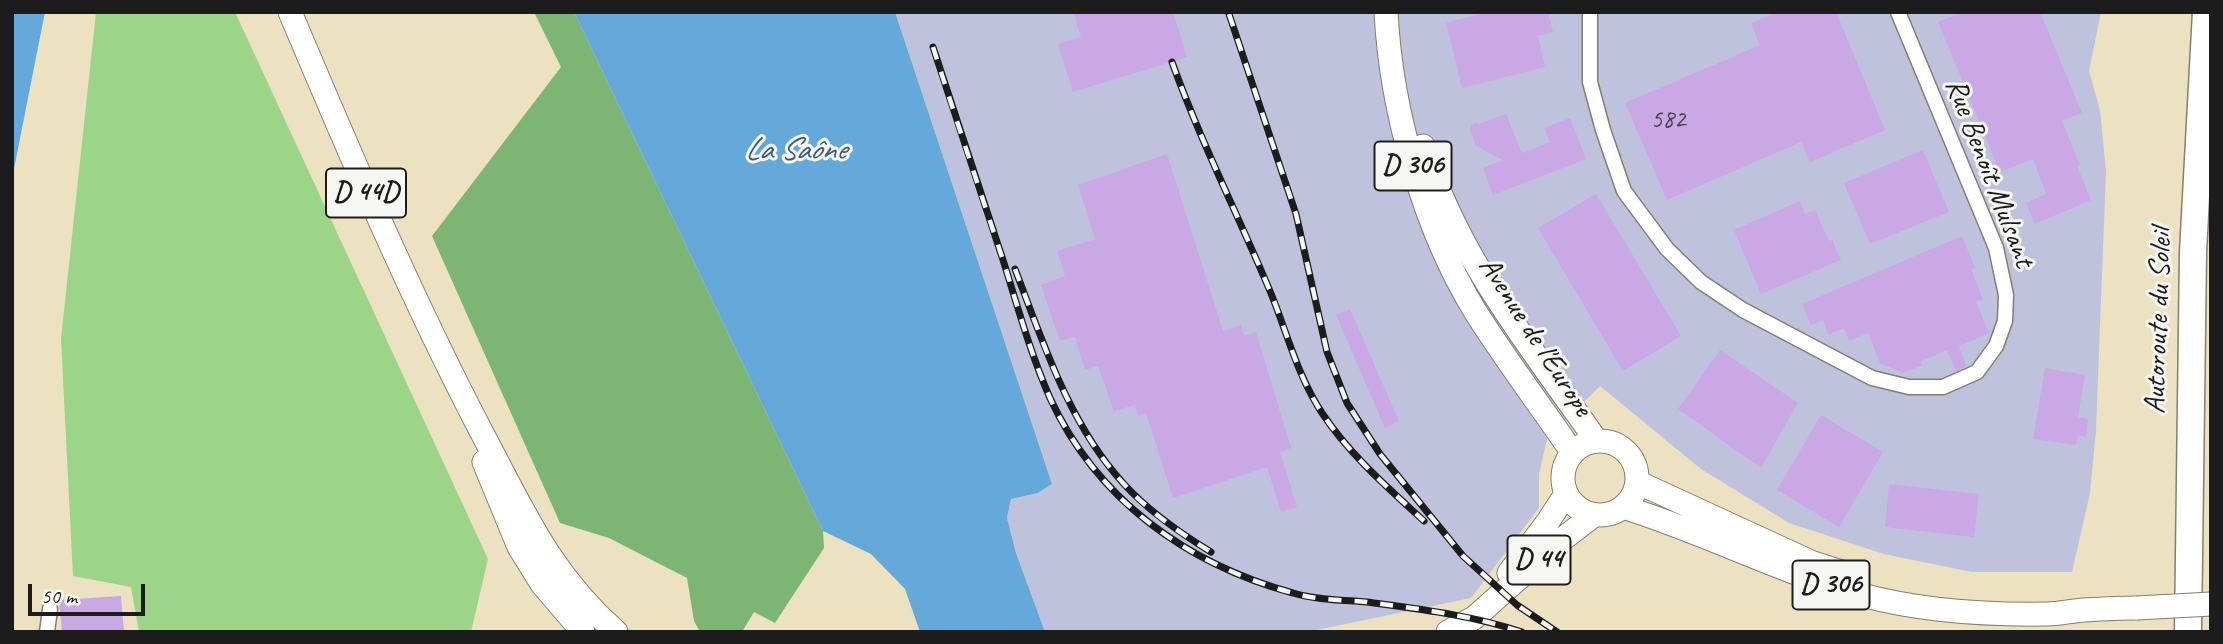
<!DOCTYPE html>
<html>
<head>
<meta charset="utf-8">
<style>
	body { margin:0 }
	#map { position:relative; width:2223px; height:644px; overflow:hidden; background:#ece1c1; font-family:Caveat,sans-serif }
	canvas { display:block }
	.frame { position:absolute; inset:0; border:14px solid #1c1c1c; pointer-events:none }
	.scale { position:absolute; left:28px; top:584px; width:117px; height:32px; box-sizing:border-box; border:4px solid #1c1c1c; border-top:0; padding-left:9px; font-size:21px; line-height:24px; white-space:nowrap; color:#1c1c1c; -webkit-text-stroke:5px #f6f6f2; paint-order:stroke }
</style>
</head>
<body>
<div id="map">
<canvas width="2223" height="644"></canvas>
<div class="frame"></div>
<div class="scale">50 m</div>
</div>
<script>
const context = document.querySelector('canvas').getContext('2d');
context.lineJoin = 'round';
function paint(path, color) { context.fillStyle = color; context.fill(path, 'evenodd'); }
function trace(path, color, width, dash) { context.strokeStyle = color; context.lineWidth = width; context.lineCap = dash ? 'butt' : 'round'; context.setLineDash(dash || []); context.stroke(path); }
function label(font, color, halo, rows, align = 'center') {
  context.font = font + ' Caveat,sans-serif'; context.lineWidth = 6; context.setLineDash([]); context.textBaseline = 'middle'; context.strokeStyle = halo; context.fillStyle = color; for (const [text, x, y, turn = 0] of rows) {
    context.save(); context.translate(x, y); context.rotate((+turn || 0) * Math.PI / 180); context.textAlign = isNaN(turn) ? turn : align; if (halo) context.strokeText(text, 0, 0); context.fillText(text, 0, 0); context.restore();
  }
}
paint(new Path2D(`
	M895,12H2101L2089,71L2100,110L2106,171L2096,430L2090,493L2072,572H1972L1884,554L1789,523L1701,469L1600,386L1547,439L1539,474V508L1471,598L1307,632H1045L1016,553L1007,518L1011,499L1038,493L1052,484Z`), '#bfc2dd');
paint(new Path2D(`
	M96,12H235L488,559L471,632H139L131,587L73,576L61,339Z`), '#9cd587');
paint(new Path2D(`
	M534,12H574L823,531L824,548L775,623L754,612L742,632H700L694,621L687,578L609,538L560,523L432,236L561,67Z`), '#7db674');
paint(new Path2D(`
	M12,12H45L12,179Z
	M574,12H895L1052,484L1038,493L1011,499L1007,518L1016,553L1045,632H920L905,589L871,554L823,531Z`), '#65a9da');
paint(new Path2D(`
	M1073,12H1173L1187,57L1073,92L1058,44L1081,37Z
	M1489,12H1548L1553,32L1538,36L1545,67L1462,88L1446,23Z
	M1776,12H1836L1885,130L1810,162L1801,142L1667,200L1625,103L1760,45L1751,23Z
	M1962,12H2040L2082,113L2062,121L2080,165L2077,166L2091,200L2035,224L2026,203L2046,194L2033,159L2000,172L1938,22Z
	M1506,114L1522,153L1550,142L1544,128L1570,118L1586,159L1493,195L1483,168L1503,160L1476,146L1470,130L1471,125L1476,123L1479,124Z
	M1923,150L1949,212L1870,244L1844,183Z
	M1167,154L1223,331L1241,325L1244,336L1256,332L1291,448L1280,452L1297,507L1281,512L1267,467L1173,498L1146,413L1138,416L1135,405L1114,411L1098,366L1085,370L1075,337L1060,341L1041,285L1065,276L1057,251L1095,239L1078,185Z
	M1596,194L1681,336L1623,371L1538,228Z
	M1800,201L1805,214L1815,210L1829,241L1832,240L1841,260L1761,294L1734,230Z
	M1962,236L1975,268L1971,269L1983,299L1976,302L1989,333L1959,346L1966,366L1956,371L1947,350L1921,361L1923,365L1903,373L1880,363L1868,333L1849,341L1844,328L1828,335L1823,320L1811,325L1802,304Z
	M1350,309L1399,421L1385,428L1336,315Z
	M1720,350L1798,403L1761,468L1678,409Z
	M2045,368L2085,375L2078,417L2088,419L2086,437L2078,435L2076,445L2033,439Z
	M1821,415L1883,452L1839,527L1777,490Z
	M1889,484L1979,494L1974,537L1885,527Z
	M121,596L124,632H62L59,600Z`), '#c9a8e5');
const street = new Path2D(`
	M1590,12V82L1603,130L1624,191L1667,249L1701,282L1743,310L1872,378L1909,387H1943L1977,372L1996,346L2005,321L2006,295L1996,248L1898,12
	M47,632L50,609`);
const primary = new Path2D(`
	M290,12C350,154 410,295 481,431C522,508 549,573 616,632
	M1386,12C1391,110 1424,228 1475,311C1505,359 1540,405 1572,452
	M1423,146C1457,257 1530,346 1596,440
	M1563 478a37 37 0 1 1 74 0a37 37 0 1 1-74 0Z
	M484,462L519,547L542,584L583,632
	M1637,482L1813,563L1857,577
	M1623,507C1704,532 1780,572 1862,595C1921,611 1986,615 2047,614C2059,614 2071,611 2084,610C2101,609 2119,608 2137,608
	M1509,573L1547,523L1566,494
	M1448,632L1474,618L1564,538L1594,515`);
const highway = new Path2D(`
	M2188,632L2193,252L2206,12`);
trace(street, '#847e6e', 17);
trace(primary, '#847e6e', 25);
trace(highway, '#847e6e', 29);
trace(street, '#fff', 14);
trace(primary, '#fff', 23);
trace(highway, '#fff', 26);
const rail = new Path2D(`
	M1229,14L1296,214L1327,352L1347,403L1380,454L1463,556L1517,605L1557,632
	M933,47C956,119 980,191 1004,263C1018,308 1031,355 1050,398C1097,500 1187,564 1293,593C1316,600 1343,600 1367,602C1419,609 1471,615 1522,632
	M1172,62C1200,140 1238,215 1270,291C1287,332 1297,375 1322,413C1350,455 1387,487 1424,521
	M1015,269C1043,342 1069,424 1123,483C1148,511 1180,533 1211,552`);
trace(rail, '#1c1c1c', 7);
trace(rail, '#f6f6f2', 4.5, [13]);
const primaryBridge = new Path2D(`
	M2137,608L2211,604`);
trace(primaryBridge, '#847e6e', 25, []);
trace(primaryBridge, '#fff', 23);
label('26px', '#473f4e', null, [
	["582",1668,120]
]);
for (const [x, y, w] of [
	[1413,166,77],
	[366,193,80],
	[1539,560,63],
	[1831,585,77]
]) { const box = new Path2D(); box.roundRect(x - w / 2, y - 24.5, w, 49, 5); context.fillStyle = '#f6f6f2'; context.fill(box); trace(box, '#1c1c1c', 2); }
label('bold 28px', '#1c1c1c', null, [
	["D 306",1413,166],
	["D 44D",366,193],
	["D 44",1539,560],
	["D 306",1831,585]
]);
label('30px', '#1c1c1c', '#f6f6f2', [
	["Rue Benoît Mulsant",1989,173,69],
	["Autoroute du Soleil",2159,321,-88],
	["Avenue de l'Europe",1535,337,57]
]);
label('italic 32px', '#3d5b71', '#f6f6f2', [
	["La Saône",795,151]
]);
</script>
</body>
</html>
